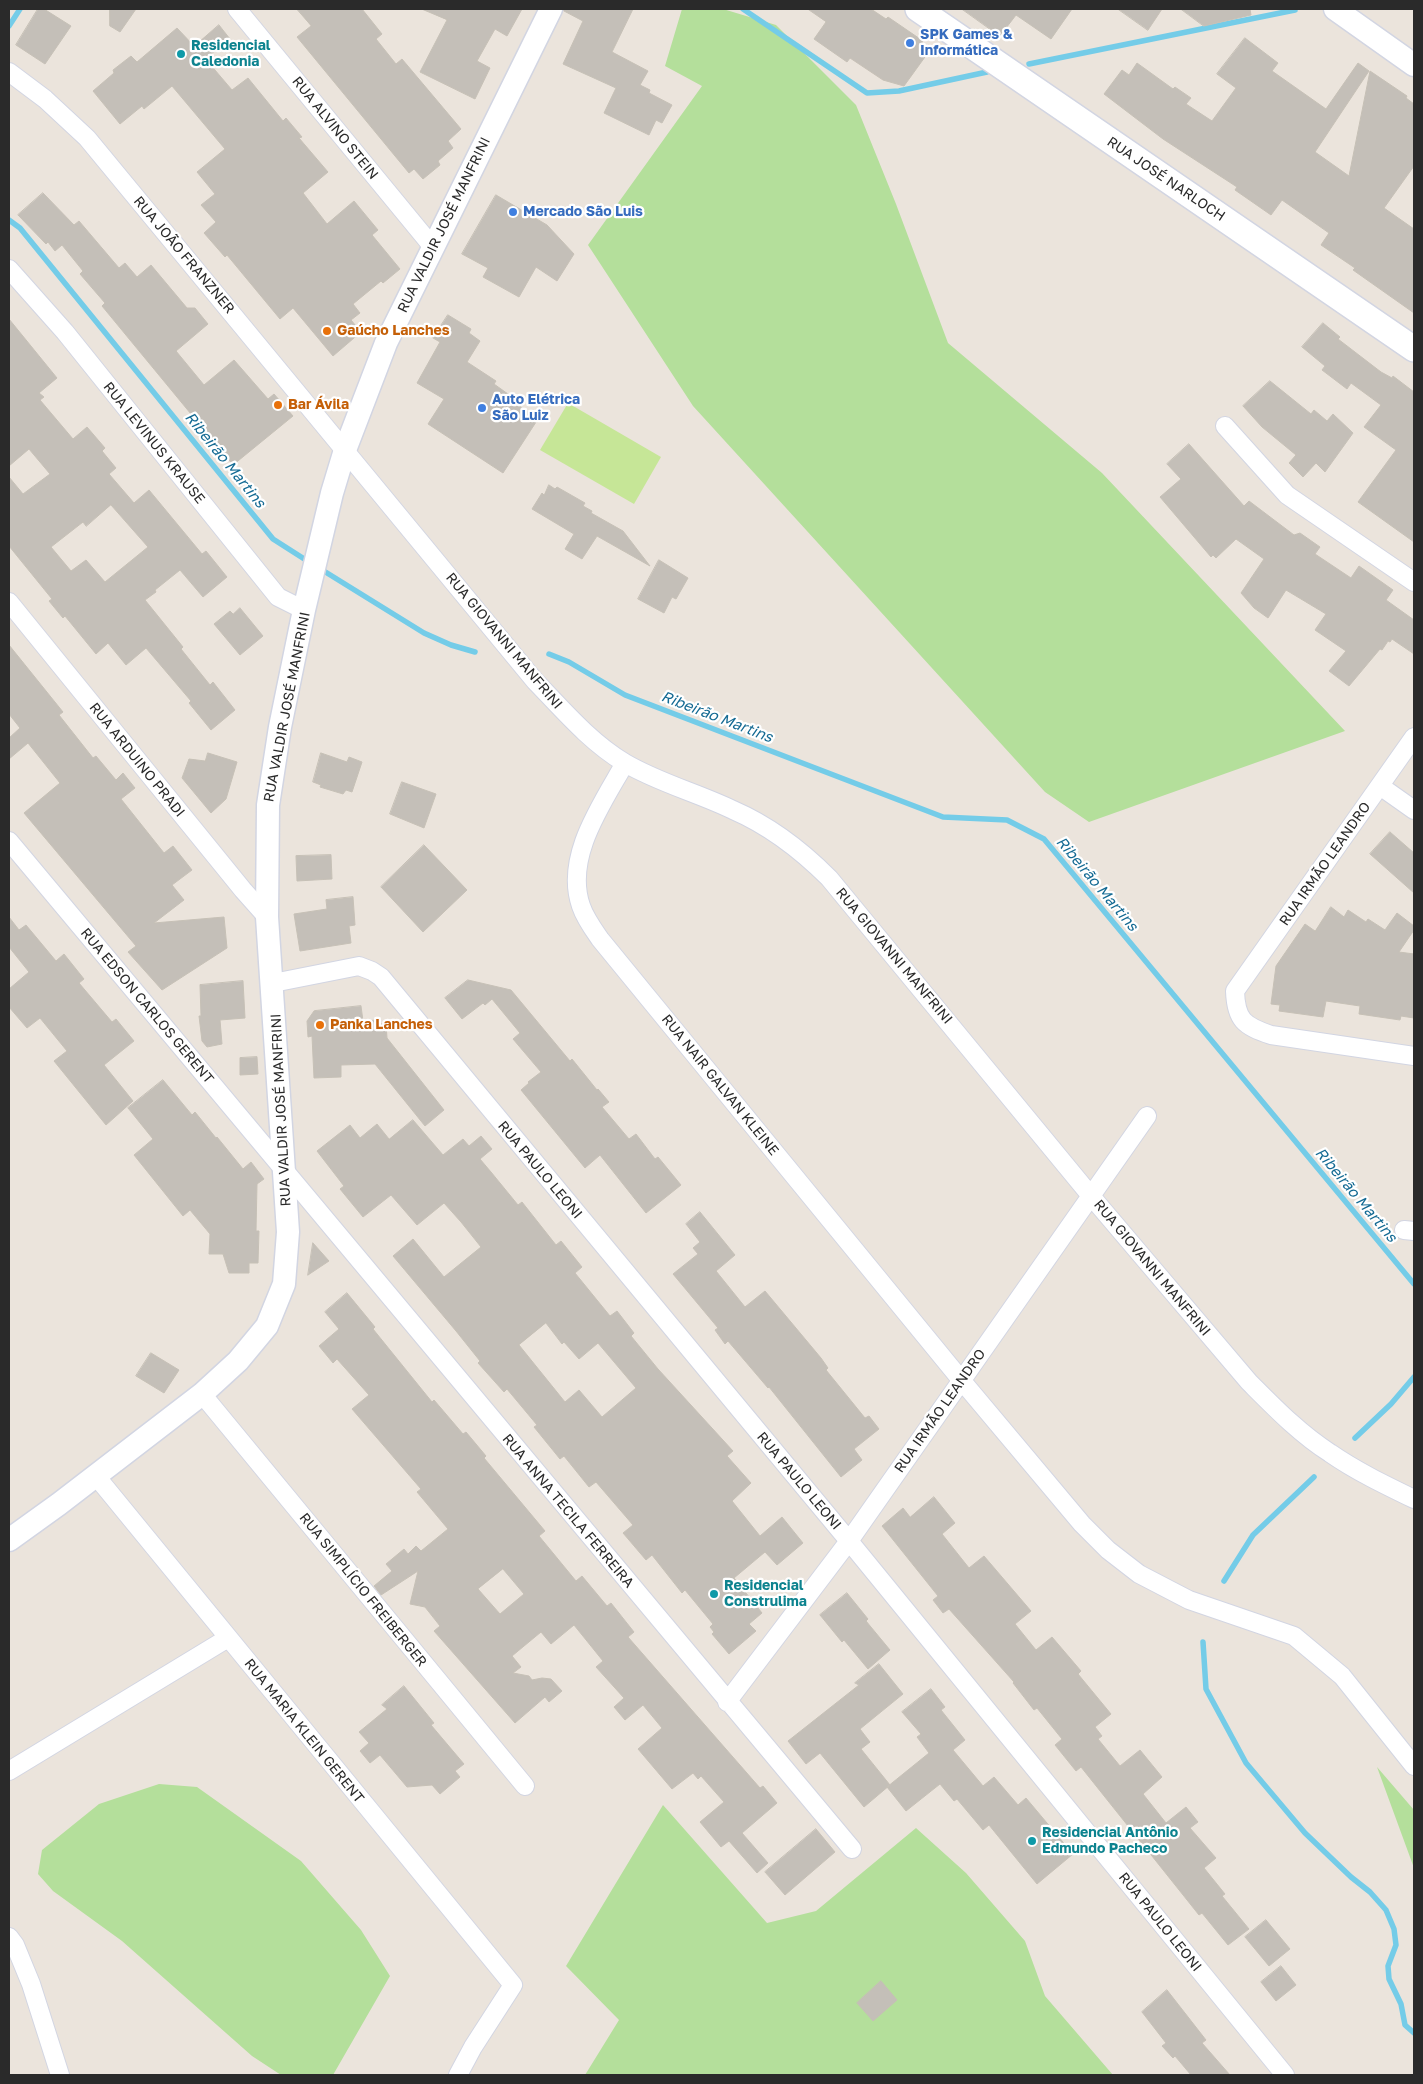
<!DOCTYPE html>
<html>
<head>
<meta charset="utf-8">
<style>
	body { margin:0 }
	#map { position:relative; width:1423px; height:2084px; overflow:hidden; background:#ebe4dc; font-family:"Golos Text",sans-serif }
	canvas { display:block }
	.frame { position:absolute; inset:0; border:10px solid #2a2a2a; pointer-events:none }
</style>
</head>
<body>
<div id="map">
<canvas width="1423" height="2084"></canvas>
<div class="frame"></div>
</div>
<script>
const context = document.querySelector('canvas').getContext('2d');
context.lineJoin = 'round';
function paint(path, color) { context.fillStyle = color; context.fill(path, 'evenodd'); }
function trace(path, color, width, dash) { context.strokeStyle = color; context.lineWidth = width; context.lineCap = dash ? 'butt' : 'round'; context.setLineDash(dash || []); context.stroke(path); }
function label(font, color, halo, rows, align = 'center') {
  context.font = font + ' "Golos Text",sans-serif'; context.lineWidth = 4.5; context.setLineDash([]); context.textBaseline = 'middle'; context.strokeStyle = halo; context.fillStyle = color; for (const [text, x, y, turn = 0] of rows) {
    context.save(); context.translate(x, y); context.rotate((+turn || 0) * Math.PI / 180); context.textAlign = isNaN(turn) ? turn : align; if (halo) context.strokeText(text, 0, 0); context.fillText(text, 0, 0); context.restore();
  }
}
paint(new Path2D(`
	M682,9H723L776,25L856,105L896,204L948,343L1102,473L1345,731L1089,822L1045,792L693,406L588,245L702,86L665,66Z
	M1377,1767L1414,1810V1868Z
	M159,1784L197,1787L301,1861L361,1930L390,1976L333,2075H281L252,2056L122,1941L53,1891L38,1874L42,1850L99,1804Z
	M663,1805L767,1923L816,1911L916,1828L966,1873L1025,1941L1045,1996L1113,2075H585L619,2020L566,1966Z`), '#b4df9b');
paint(new Path2D(`
	M568,403L661,457L634,504L540,450Z`), '#c6e697');
trace(new Path2D(`
	M743,9L867,93L899,91L987,72
	M9,26L20,9
	M1029,64L1295,10
	M9,220L20,228L273,539L309,562
	M319,568L424,633L451,645L475,652
	M549,654L569,662L625,695L943,817L1007,820L1044,839L1414,1284
	M1355,1438L1391,1404L1414,1377
	M1224,1581L1253,1535L1314,1477
	M1203,1642L1206,1689L1246,1763L1305,1833L1351,1877L1370,1892L1386,1910L1394,1929L1396,1945L1388,1966L1389,1979L1401,2004L1405,2025L1414,2033`), '#74cce8', 5.5);
const building = new Path2D(`
	M38,9H44L71,26L45,64L16,45Z
	M110,9H136L120,32L110,26Z
	M297,9H362L382,34L376,39L396,64L402,59L461,129L448,141L453,148L438,161L440,165L423,179L414,169L409,173L297,37L311,26Z
	M422,9H522L507,36L495,29L477,61L490,68L475,99L420,72L447,20Z
	M564,9H633L612,52L648,71L640,85L650,90L649,93L672,105L662,123L656,120L649,135L604,113L616,88L563,64L583,21L564,11Z
	M808,9H871L886,19L888,17L923,41L921,44L930,50L904,86L883,80L850,58L847,62L814,39L826,22Z
	M962,9H1072L1051,39L1016,15L1000,36Z
	M1118,9H1162L1148,30Z
	M1181,9H1250L1251,15L1204,26Z
	M219,25L230,39L211,54L214,59L209,63L232,90L248,78L283,121L286,118L302,137L299,138L328,172L303,193L327,224L354,201L378,230L372,235L400,269L383,283L381,281L353,304L360,313L351,320L361,332L333,356L293,308L280,319L227,255L225,257L204,233L216,222L201,205L215,194L197,172L225,149L172,86L144,109L142,106L120,124L93,91L114,73L113,70L131,56L137,62L177,28L194,46Z
	M1245,38L1278,63L1272,71L1326,109L1358,63L1369,71L1315,152L1349,176L1370,71L1407,96L1406,98L1414,104V166L1384,208L1414,229V313L1353,270L1355,268L1321,245L1329,233L1282,200L1271,215L1235,190L1237,187L1163,139L1104,94L1122,70L1129,75L1137,63L1173,89L1175,87L1191,98L1186,104L1212,121L1236,88L1217,74Z
	M43,193L74,225L79,221L119,268L125,263L137,277L151,265L187,308H195L208,324L176,351L204,385L234,360L268,399L274,394L293,416L233,465L102,306L105,303L80,274L83,271L62,245L55,251L48,242L46,244L18,215Z
	M496,195L547,225L574,254L557,281L536,267L519,297L483,277L488,268L462,254Z
	M448,315L471,329L469,333L480,341L467,362L496,381L494,384L522,404L520,407L538,419L503,473L428,424L444,399L417,383L440,342L433,338Z
	M9,319L57,378L39,393L44,397L40,400L73,439L87,427L105,448L102,451L116,468L109,474L134,503L149,490L202,554L206,551L227,577L203,597L180,570L155,590L156,592L145,600L183,647L181,649L210,685L213,682L235,710L211,730L189,703L191,701L146,648L126,665L108,643L96,654L65,616L63,618L49,601L52,599L9,546V477L23,494L50,474L29,449L9,466ZM111,505L148,547L105,582L86,560L71,571L51,547L83,522L86,526Z
	M1323,323L1340,337L1338,339L1381,372L1392,378L1393,376L1414,392V542L1358,502L1396,450L1364,427L1381,405L1351,383L1347,389L1322,370L1325,366L1302,347Z
	M1270,381L1311,414L1314,410L1327,421L1333,414L1353,433L1325,472L1316,463L1303,477L1289,463L1296,455L1262,427L1243,406Z
	M1189,444L1244,506L1249,501L1294,535L1300,533L1320,547L1315,554L1351,578L1359,566L1393,590L1386,600L1414,620V654L1392,639L1390,642L1388,641L1382,650L1380,649L1349,686L1329,671L1346,651L1315,630L1326,614L1286,590L1268,618L1254,608L1241,593L1264,559L1236,539L1216,558L1213,555L1211,557L1160,497L1181,479L1167,464Z
	M549,485L555,489L557,487L585,503L583,506L592,511L591,513L623,531L650,566L597,536L582,559L565,549L574,534L532,509L542,493L544,495Z
	M659,560L688,578L676,599L672,597L664,613L638,599Z
	M240,608L263,636L240,655L214,624L230,611L233,614Z
	M9,645L63,712L59,715L93,758L96,756L116,780L123,773L135,788L121,799L164,853L173,846L192,870L172,885L184,900L154,923L224,917L227,948L162,990L128,952L136,946L24,813L60,783L28,743L9,759V738L20,728L9,714Z
	M208,753L237,762L226,799L211,813L182,778L189,759L205,761Z
	M321,753L347,762L349,757L362,762L352,792L346,790L343,794L320,787L321,785L313,782Z
	M402,782L436,794L424,828L390,814Z
	M1390,832L1414,853V893L1370,854Z
	M424,845L467,890L423,932L381,887Z
	M331,855L332,879L297,881L296,856Z
	M353,897L355,925L349,926L351,943L300,951L294,914L327,909L326,900Z
	M1331,907L1344,917L1348,910L1366,922L1368,919L1385,930L1397,913L1414,926V930L1399,952L1414,954V1018L1401,1016L1400,1020L1359,1014L1360,1006L1326,1001L1323,1017L1279,1011L1280,1005L1271,1004L1276,966L1305,924L1315,931Z
	M9,917L19,930L26,925L56,961L64,954L84,979L79,983L112,1022L116,1019L134,1041L104,1065L133,1101L106,1125L54,1061L67,1051L40,1018L27,1028L9,1007V989L29,972L9,947Z
	M468,980L511,990L570,1061L572,1059L597,1090L598,1089L609,1102L602,1107L629,1139L636,1134L655,1159L658,1157L681,1185L646,1213L600,1155L585,1168L521,1090L529,1083L528,1082L541,1072L513,1039L520,1033L492,999L485,1005L483,1003L462,1019L445,998Z
	M243,981L245,1018L220,1020L222,1044L207,1047L202,1041L199,1016H201L200,985Z
	M361,1006L363,1021L377,1020L378,1024H386L387,1038L444,1110L425,1126L375,1064L341,1065V1077L314,1078L312,1036L308,1037L307,1021L314,1011Z
	M257,1057L258,1074L240,1075V1058Z
	M163,1080L192,1115L195,1112L216,1138L217,1137L243,1169L251,1162L264,1179L257,1184L256,1231H259L258,1263H249V1273H229L223,1254H209L210,1234L190,1210L183,1216L134,1155L153,1139L128,1108Z
	M413,1120L443,1155L463,1139L469,1146L481,1136L492,1149L480,1159L491,1172L518,1205L522,1202L556,1245L561,1241L582,1267L575,1273L610,1316L617,1311L634,1333L631,1336L658,1369L733,1451L727,1456L751,1483L732,1501L760,1536L782,1517L803,1543L777,1565L765,1552L734,1578L762,1613L749,1624L756,1631L729,1654L712,1634L714,1632L710,1627L713,1624L685,1590L682,1593L652,1555L646,1560L623,1533L633,1525L596,1482L589,1487L564,1456L560,1459L534,1427L537,1425L507,1389L504,1392L478,1363L480,1361L456,1331L393,1256L413,1239L444,1277L481,1247L461,1222L444,1203L417,1225L391,1195L363,1217L340,1189L344,1186L317,1151L350,1125L360,1138L377,1124L389,1139ZM546,1323L562,1344L564,1342L579,1359L598,1343L636,1388L602,1417L579,1390L565,1402L519,1345Z
	M700,1212L735,1255L716,1271L745,1307L765,1291L821,1358L828,1368L826,1370L865,1418L869,1416L879,1429L854,1449L862,1460L841,1477L769,1387L768,1388L728,1341L725,1344L715,1330L718,1328L673,1274L698,1254L693,1248L700,1242L686,1224Z
	M313,1243L329,1261L308,1275Z
	M347,1293L375,1327L373,1329L432,1402L434,1400L463,1434L466,1432L486,1456L484,1458L545,1531L539,1536L576,1581L582,1576L607,1606L611,1603L634,1632L628,1637L760,1788L763,1786L777,1803L742,1833L768,1863L757,1873L729,1841L721,1847L700,1822L724,1802L701,1776L698,1779L693,1773L672,1789L638,1749L662,1728L643,1705L625,1720L614,1707L624,1698L596,1667L603,1661L574,1625L551,1644L541,1632L512,1656L521,1667L513,1673L529,1676L532,1680L542,1678L551,1679L562,1691L549,1702L545,1697L515,1723L434,1631L440,1626L425,1607L410,1604L418,1571L381,1595L374,1586L392,1571L386,1564L404,1549L408,1554L416,1546L421,1551L448,1529L417,1492L421,1489L352,1409L369,1395L337,1359L333,1363L319,1346L339,1329L325,1312ZM503,1569L524,1594L500,1614L478,1589Z
	M151,1353L179,1370L164,1393L136,1376Z
	M934,1497L955,1523L942,1534L969,1568L984,1556L1031,1611L1015,1624L1036,1650L1052,1637L1081,1671L1078,1674L1111,1714L1095,1727L1102,1736L1098,1739L1120,1766L1140,1750L1162,1777L1143,1794L1166,1823L1186,1807L1198,1822L1190,1828L1216,1858L1204,1868L1225,1894L1222,1896L1249,1929L1228,1945L1202,1913L1199,1915L1081,1767L1076,1771L1055,1745L1062,1739L1037,1708L1034,1710L1013,1683L1014,1682L949,1609L943,1613L933,1600L938,1596L882,1526L903,1508L910,1517Z
	M847,1593L868,1619L866,1621L890,1650L868,1669L844,1640L842,1642L820,1615Z
	M879,1664L903,1694L860,1729L870,1742L861,1749L890,1785L864,1807L820,1753L806,1764L788,1741L859,1685L855,1683Z
	M404,1686L434,1723L431,1725L464,1764L455,1771L460,1777L440,1794L432,1785L407,1787L380,1755L370,1763L360,1751L369,1743L359,1732L387,1709L382,1705Z
	M931,1689L945,1707L941,1710L965,1740L953,1750L983,1786L994,1777L1018,1805L1026,1798L1073,1854L1037,1884L989,1825L983,1830L957,1799L954,1801L940,1784L906,1811L887,1787L929,1753L917,1737L921,1734L902,1712Z
	M816,1829L835,1852L785,1895L765,1872Z
	M1266,1920L1290,1949L1269,1966L1245,1937Z
	M1281,1966L1296,1985L1276,2001L1261,1982Z
	M881,1981L897,2000L873,2021L857,2003Z
	M1167,1990L1206,2040L1202,2043L1230,2075H1191L1175,2056L1173,2058L1162,2046L1166,2043L1142,2012Z`);
paint(building, '#c4bfb8');
trace(building, '#c6c0b6', 1);
const minor = new Path2D(`
	M237,9L432,246
	M9,72L45,99L87,138L535,681C563,710 590,742 625,763C659,783 698,793 733,810C770,826 801,850 829,878L1091,1196L1249,1382C1274,1407 1300,1434 1330,1453C1356,1471 1385,1485 1414,1499
	M9,269L65,332L278,597L304,610
	M1225,426L1287,495L1414,582
	M9,602L243,890L267,917
	M1414,737L1235,991C1236,1020 1244,1026 1271,1035L1414,1056
	M625,763C602,804 564,857 581,906C585,918 593,929 600,939L962,1381L1082,1524L1108,1550L1139,1574L1189,1600L1294,1636L1342,1676L1414,1766
	M1380,786L1414,810
	M9,841L852,1849
	M273,983L359,966L372,971L381,977L849,1541L1285,2075
	M1404,1230L1414,1231
	M202,1394L525,1786
	M96,1476L513,1985L473,2047L458,2075
	M727,1702L849,1541L1147,1116
	M9,1771L228,1638
	M9,1937L15,1945L31,1984L60,2075`);
const tertiary = new Path2D(`
	M1335,9L1414,65
	M9,1540L59,1504L202,1394L238,1361L267,1326L284,1284L288,1232L267,917L268,805L280,727L304,610L332,493L345,450L386,343L551,9`);
const secondary = new Path2D(`
	M918,9L1414,349`);
trace(minor, '#d2d5e2', 20);
trace(tertiary, '#d2d5e2', 25);
trace(secondary, '#d2d5e2', 28);
trace(minor, '#fff', 18);
trace(tertiary, '#fff', 22);
trace(secondary, '#fff', 25);
for (const [x, y, r, color] of [
	[910,43,5,"#3f7fe0"],
	[181,54,5,"#0f9aa8"],
	[513,212,5,"#3f7fe0"],
	[327,331,5,"#e8710a"],
	[278,405,5,"#e8710a"],
	[482,408,5,"#3f7fe0"],
	[320,1025,5,"#e8710a"],
	[714,1594,5,"#0f9aa8"],
	[1032,1841,5,"#0f9aa8"]
]) { const dot = new Path2D(); dot.arc(x, y, r, 0, 2 * Math.PI); context.fillStyle = color; context.fill(dot); trace(dot, '#fff', 2); }
label('bold 14px', '#366cbe', '#fff', [
	["SPK Games &",920,35],
	["Informática",920,51],
	["Mercado São Luis",523,212],
	["Auto Elétrica",492,400],
	["São Luiz",492,416]
], 'left');
label('bold 14px', '#0d838f', '#fff', [
	["Residencial",191,46],
	["Caledonia",191,62],
	["Residencial",724,1586],
	["Construlima",724,1602],
	["Residencial Antônio",1042,1833],
	["Edmundo Pacheco",1042,1849]
], 'left');
label('14px', '#2a2a2a', '#fff', [
	["RUA ALVINO STEIN",335,128,51],
	["RUA JOSÉ NARLOCH",1166,179,34],
	["RUA VALDIR JOSÉ MANFRINI",444,225,-64],
	["RUA JOÃO FRANZNER",184,255,50],
	["RUA LEVINUS KRAUSE",154,443,51],
	["RUA GIOVANNI MANFRINI",504,641,50],
	["RUA VALDIR JOSÉ MANFRINI",287,707,-79],
	["RUA ARDUINO PRADI",137,760,51],
	["RUA IRMÃO LEANDRO",1325,864,-55],
	["RUA GIOVANNI MANFRINI",894,956,50],
	["RUA EDSON CARLOS GERENT",147,1006,50],
	["RUA NAIR GALVAN KLEINE",720,1085,51],
	["RUA VALDIR JOSÉ MANFRINI",281,1110,-93],
	["RUA PAULO LEONI",540,1170,50],
	["RUA GIOVANNI MANFRINI",1152,1268,50],
	["RUA IRMÃO LEANDRO",940,1411,-55],
	["RUA PAULO LEONI",799,1481,50],
	["RUA ANNA TECILA FERREIRA",568,1511,50],
	["RUA SIMPLÍCIO FREIBERGER",363,1590,51],
	["RUA MARIA KLEIN GERENT",304,1731,51],
	["RUA PAULO LEONI",1160,1922,51]
]);
label('bold 14px', '#c56008', '#fff', [
	["Gaúcho Lanches",337,331],
	["Bar Ávila",288,405],
	["Panka Lanches",330,1025]
], 'left');
label('italic 15px', '#146a93', '#fff', [
	["Ribeirão Martins",225,460,51],
	["Ribeirão Martins",717,717,21],
	["Ribeirão Martins",1097,884,50],
	["Ribeirão Martins",1356,1195,50]
]);
</script>
</body>
</html>
